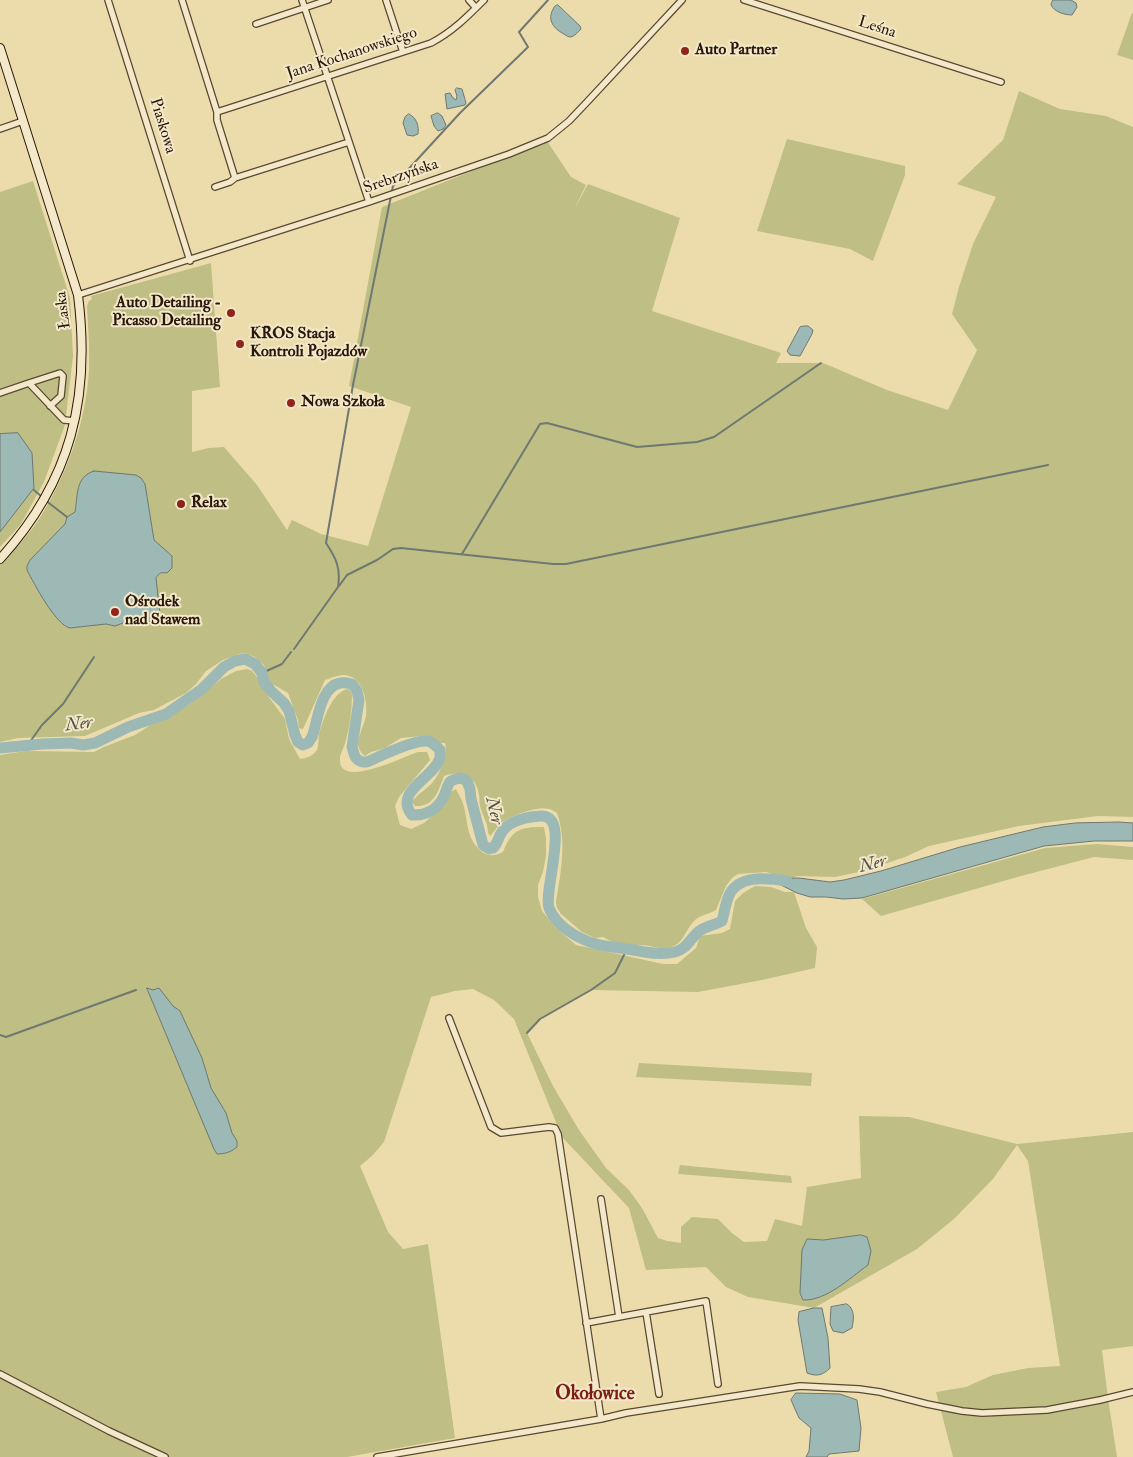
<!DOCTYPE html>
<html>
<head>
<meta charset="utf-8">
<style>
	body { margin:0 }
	canvas { display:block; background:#ecdcac }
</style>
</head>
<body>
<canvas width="1133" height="1457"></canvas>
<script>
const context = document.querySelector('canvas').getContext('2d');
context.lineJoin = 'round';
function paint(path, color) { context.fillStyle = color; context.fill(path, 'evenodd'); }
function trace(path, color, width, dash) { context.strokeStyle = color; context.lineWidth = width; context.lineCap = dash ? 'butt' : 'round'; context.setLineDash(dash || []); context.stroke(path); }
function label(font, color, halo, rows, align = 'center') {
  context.font = font + ' "IM FELL Double Pica",serif'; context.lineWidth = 4; context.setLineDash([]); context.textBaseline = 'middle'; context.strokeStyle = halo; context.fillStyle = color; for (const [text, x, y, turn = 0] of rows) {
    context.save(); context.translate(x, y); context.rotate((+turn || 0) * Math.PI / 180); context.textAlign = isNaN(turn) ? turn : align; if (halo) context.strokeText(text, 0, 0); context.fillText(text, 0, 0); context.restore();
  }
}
paint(new Path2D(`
	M1132,13L1133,14V60L1117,55Z
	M1019,91L1060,109L1106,116L1133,127V817L1098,816L1019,826L929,846L905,857L864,871L835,877L797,876L790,880L766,872L738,874L732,878L726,886L716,910C710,914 700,915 695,920C685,929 684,945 668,948C655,950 645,941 630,947L626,944L614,943L603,937L595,938L582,932L561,914L557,908L556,902C561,872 567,841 557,813C555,811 552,810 550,809C536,806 511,815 500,824C496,828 494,832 490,836C487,832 488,830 487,825C485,819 482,813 480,806C479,802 480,799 479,795C477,776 460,770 444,776C438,792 434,807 415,806L412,802C417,794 426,790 432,783C440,774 448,755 445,743H439L434,739L422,736L401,738L385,748L371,752L365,756C361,753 358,748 358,743C359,734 364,725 366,716C368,701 363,676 344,675C338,675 331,678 325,680L303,729L299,728L298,720L288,693L269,682L264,665L255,657L245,653L239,654L223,660L206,671L196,684L186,693L165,704L154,710L139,713L85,736L18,738L0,742V564C16,548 33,531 44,511C69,469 86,420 89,370C90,349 88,327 87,306L89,301L92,299L91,296L211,263L220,387L192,391V452L209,448L224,447L257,485L287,530L292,520L321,534L368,546L411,407L349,386L382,207L547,141L571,177L586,185L574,210L588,184L680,218L652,311L781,353L776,363H823L887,390L948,410L977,350L952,314L959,287L973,244L996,197L957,184L1003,140Z
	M787,139L905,166V175L873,261L850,249L757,231Z
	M33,181L70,298L73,356L65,425L44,482L21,524L0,547V192Z
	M247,669L252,671L258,678L263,689L285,719L289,739L300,759C307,758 313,756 317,750C319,746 318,739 319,734C323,720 332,692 348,689L352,694C352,710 350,725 346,740C345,746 340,753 340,759C338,790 405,756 418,752H427L430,760L399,797L395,806L400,825L411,829L424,823L445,805L451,792L456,789C459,795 463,801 464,807C468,824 467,839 481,851C488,857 495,856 503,852C512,829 520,827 544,827L546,839V856L543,872L538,885V897L542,911L555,927L576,945L663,964H677L696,948L700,936L722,933L730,929L735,901L743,893L755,886L771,887L785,892H794L806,928L817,947L815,968L762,980L698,992L591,990L540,1019L527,1033L553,1086L579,1130L606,1168L629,1190L642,1208L658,1238L667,1241L681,1243V1227L692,1217L718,1219L732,1233L744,1242L767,1241L775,1219L802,1226L807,1187L861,1178L859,1116L909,1117L1017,1144L1133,1132V1346L1102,1350L1108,1398L1117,1457H953L936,1392L966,1387L993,1375L1028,1368L1060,1366L1028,1161L1017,1145L993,1179L954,1219L917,1249L814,1308L748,1297L726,1287L706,1267L646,1270L629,1208L562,1137L514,1019L494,1000L473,989L455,991L431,997L384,1142L373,1155L360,1166L388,1232L403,1249L428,1244L455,1438L347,1457H0V755L26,751L94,752L104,747L135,735L149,726L189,705L221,679L236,671Z
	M1097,844L1133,847V860L1094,857L1021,876L881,916L862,899L1045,848Z
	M639,1063L812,1073L811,1086L636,1077Z
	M680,1165L791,1176L792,1183L678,1174Z`), '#bfbe84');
const water = new Path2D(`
	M1053,0H1071L1076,3L1077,7L1072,15C1065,15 1054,12 1051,5Z
	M558,5L580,26L581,29C578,32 575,36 571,37C568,37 567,36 564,34C552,28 546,18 555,6Z
	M457,88L462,89L466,103L465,105L447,109L445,94L450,93L453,98L456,100L457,96L455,90Z
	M438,113L442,116L446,125L443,129L438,131L434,126L431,116Z
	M409,114C417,118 419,126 418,134L413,136L407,135L403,123L405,117Z
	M804,326H808L813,330L812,334L800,356L790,355L787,351L800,327Z
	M18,433L32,453L34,488L0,532V434Z
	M94,471L136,475L141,478L145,484L154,540L172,556V568L167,573C161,572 159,573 156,578L160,614L152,621L146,622L123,623L115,626L106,624L70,628C56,625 34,584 27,570V566L30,560L65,524L67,517L75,512C78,495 75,477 94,471Z
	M1119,822L1133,823V841H1094L1044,846L862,898L843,899L826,897H810L797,893L769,879L799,878L830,882L844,880L881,871L960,847L1043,827L1075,823Z
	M147,988L153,990L159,988L173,1006L180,1011L202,1058L211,1088L226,1113L232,1133L237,1141V1147C231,1152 225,1154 217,1154L214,1149Z
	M861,1235L867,1237L871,1251L868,1265C850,1278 826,1301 803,1300L800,1293L802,1250L807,1239L823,1240Z
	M847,1304C855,1309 854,1319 852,1328L843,1333L833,1331L830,1324L831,1307Z
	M814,1308H822L828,1338L830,1368C823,1375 817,1377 807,1373L798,1320L799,1312Z
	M796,1393L840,1394L857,1400L861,1428L859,1451L829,1454L827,1457H806L809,1451L811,1428L799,1418L791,1400Z`);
paint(water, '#9db9b5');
trace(water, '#6f7871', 1);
trace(new Path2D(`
	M34,490L42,497
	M45,500L67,517
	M462,554L540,424L547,423L637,447L697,442L714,437L821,363
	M339,586L347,575L377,560L393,549L401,548L553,564H566L1048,465
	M294,649L338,587C341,568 336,558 326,543L353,385L393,186L460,113L528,47L519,32L548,0
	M262,673L282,664L291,652
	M27,746L42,725L63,704L94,657
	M527,1033L540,1019L591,990L615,973L627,949
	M0,1035L6,1037L136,990`), '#6f7871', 2);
trace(new Path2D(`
	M0,748L42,744L71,743L83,745L95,743L128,727L166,714L202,689L224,667L235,661L245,659L255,664L262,673L264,682L271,691L284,703L289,711L295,735L298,742L303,745L308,743L312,737C318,721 320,687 340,683C344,682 348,683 352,684L357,691L359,700L352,747C354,754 355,761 363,762C368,763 373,759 378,757C389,752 415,740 427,741C433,742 436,746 440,750C440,753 440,756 440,758C434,778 393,791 412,815C426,816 438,809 444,796C446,792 447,786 450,782C453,779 458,779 461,778L467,781L470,789L471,799L483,845L489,849L493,848C497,844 498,840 500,835C507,821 525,817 540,816C572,813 543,890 549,908C556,926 578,939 596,944C606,947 616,947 626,949C643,951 658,956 675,952C688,949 691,936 701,930C707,926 715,925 722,921C724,914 725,906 728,898C736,874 767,878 787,881`), '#9db9b5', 11);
const minor = new Path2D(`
	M108,0L190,261
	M182,0L217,112V120L235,178
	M302,0L369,202
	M386,0L403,52
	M469,0L476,8
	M744,0L1001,82
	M256,24L328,0
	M217,112L431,43C452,32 467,17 484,0
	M0,129L23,121
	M215,187L230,182L235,178L349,142
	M78,295L369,202L509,154L548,138L569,121L588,101L682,0
	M0,393L29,383
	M50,406L61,396L63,376L60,373L29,383L64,420L75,421
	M449,1018L491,1127L501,1133L549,1127L555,1128L558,1134L601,1419
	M601,1199L619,1317
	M646,1312L659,1394
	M586,1323L706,1301L718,1384
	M0,1374L109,1431L165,1457
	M377,1457L601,1419L626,1413L800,1386L859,1389L880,1392L927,1404L962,1411L982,1413L1047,1410L1100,1400L1133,1392`);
const secondary = new Path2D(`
	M0,48L78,295C91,398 71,481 0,559`);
trace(minor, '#5a4832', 8);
trace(secondary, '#29170a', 10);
trace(minor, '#f3e8c9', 5.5);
trace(secondary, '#f3e8c9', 8);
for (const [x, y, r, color] of [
	[685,51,5,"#8f2418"],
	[231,313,5,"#8f2418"],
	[240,344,5,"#8f2418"],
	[291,403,5,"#8f2418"],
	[181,504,5,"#8f2418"],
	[115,612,5,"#8f2418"]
]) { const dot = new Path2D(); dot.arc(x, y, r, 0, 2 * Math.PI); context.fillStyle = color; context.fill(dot); trace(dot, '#f3e8c9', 2); }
label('16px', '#29170a', '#f3e8c9', [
	["Leśna",877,28,18],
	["Jana Kochanowskiego",352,54,-18],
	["Piaskowa",162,126,73],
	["Srebrzyńska",401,177,-19],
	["Łaska",64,310,-97]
]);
label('bold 16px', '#29170a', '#f3e8c9', [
	["Auto Partner",695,51],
	["Auto Detailing -",221,304,"right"],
	["Picasso Detailing",221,322,"right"],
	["KROS Stacja",250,335],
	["Kontroli Pojazdów",250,353],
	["Nowa Szkoła",301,403],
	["Relax",191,504],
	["Ośrodek",125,603],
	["nad Stawem",125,621]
], 'left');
label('italic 18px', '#525046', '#f3e8c9', [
	["Ner",79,725,-7],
	["Ner",493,811,77],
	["Ner",873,865,-14]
]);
label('bold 19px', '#7a1f14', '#f3e8c9', [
	["Okołowice",595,1395]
]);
</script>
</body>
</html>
